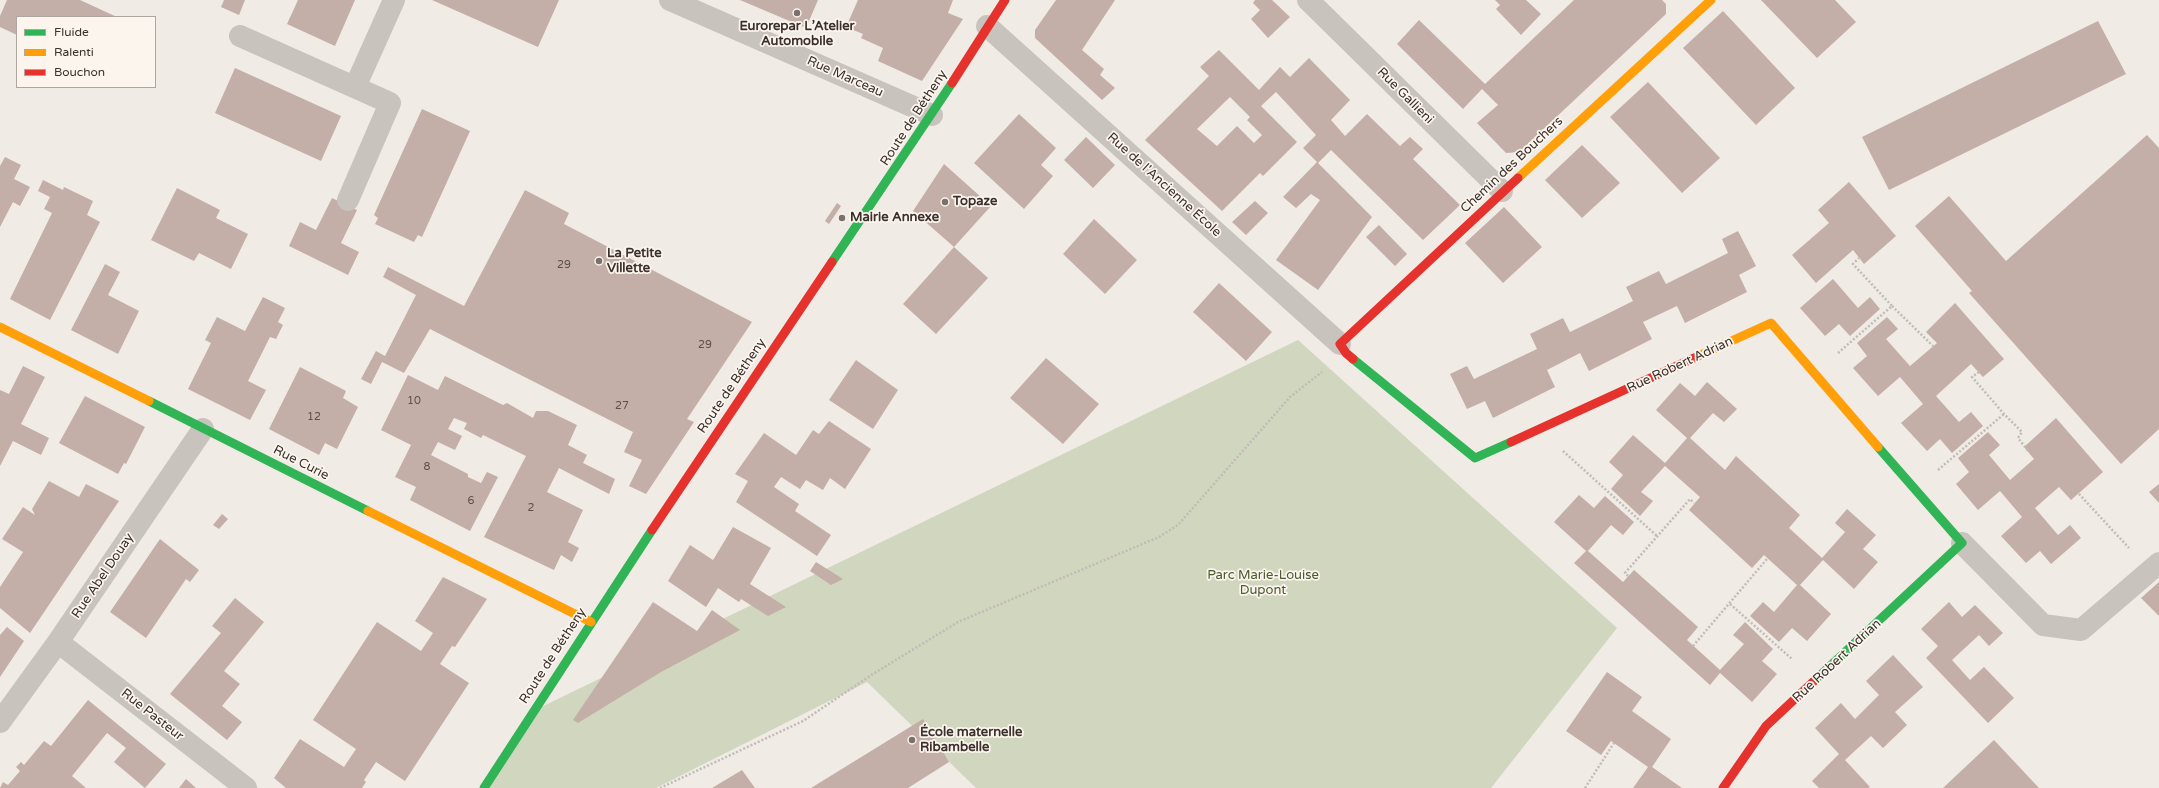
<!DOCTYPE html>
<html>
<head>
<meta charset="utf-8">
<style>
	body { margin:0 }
	#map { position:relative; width:2159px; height:788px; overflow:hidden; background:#f0ebe5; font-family:"Varela Round",sans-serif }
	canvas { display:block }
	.legend { position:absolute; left:16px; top:16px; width:140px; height:72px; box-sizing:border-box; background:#fbf5ee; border:1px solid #aea6a0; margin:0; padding:5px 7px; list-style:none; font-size:12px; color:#3b302b }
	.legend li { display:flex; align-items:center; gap:8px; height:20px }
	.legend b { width:20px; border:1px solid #aea6a0 }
</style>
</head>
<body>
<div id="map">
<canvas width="2159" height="788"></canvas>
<ul class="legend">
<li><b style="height:5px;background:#30b455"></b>Fluide</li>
<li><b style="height:5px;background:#ff9f0a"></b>Ralenti</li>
<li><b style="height:5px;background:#e5322d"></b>Bouchon</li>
</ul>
</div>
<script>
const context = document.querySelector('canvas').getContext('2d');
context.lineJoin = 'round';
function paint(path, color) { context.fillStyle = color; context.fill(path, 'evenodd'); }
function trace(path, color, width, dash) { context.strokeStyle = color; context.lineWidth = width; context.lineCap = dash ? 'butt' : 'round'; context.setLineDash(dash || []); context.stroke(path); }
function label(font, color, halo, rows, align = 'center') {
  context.font = font + ' "Varela Round",sans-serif'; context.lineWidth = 3.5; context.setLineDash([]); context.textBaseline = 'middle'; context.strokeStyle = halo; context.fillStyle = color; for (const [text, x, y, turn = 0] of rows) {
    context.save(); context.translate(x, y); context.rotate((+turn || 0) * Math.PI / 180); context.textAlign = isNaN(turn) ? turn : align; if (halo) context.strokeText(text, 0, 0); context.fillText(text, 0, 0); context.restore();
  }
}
paint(new Path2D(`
	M1298,340L1617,628L1491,788H976L867,682L656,788H484L533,711Z`), '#d1d6bf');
paint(new Path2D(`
	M7,0H80L117,17H17V35L0,27V16Z
	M224,0H245L239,15L221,7Z
	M298,0H355L335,46L287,24Z
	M432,0H559L538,47Z
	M740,0H818L806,28Z
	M858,0H953L948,13L963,19L922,81L878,61L883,48L861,38L863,34L846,27Z
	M1056,0H1115L1082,50L1104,69L1100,75L1115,88L1102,100L1035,38V30Z
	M1255,0H1272L1290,17L1268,38L1251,19L1260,10L1253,3Z
	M1495,0H1526L1541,14L1521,35L1496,9L1500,5Z
	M1574,0H1662L1666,4V14L1519,152L1506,153L1477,123L1498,105L1482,89L1463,109L1397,44L1419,20L1485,84Z
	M1761,0H1835L1856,22L1817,58Z
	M1723,11L1795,88L1756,125L1683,48Z
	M2098,21L2126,74L1889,190L1862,137Z
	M1219,50L1259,90L1280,67L1290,77L1309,58L1350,100L1331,120L1345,136L1367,114L1400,146L1410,137L1423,149L1413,159L1460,205L1423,240L1331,150L1318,163L1372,217L1318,290L1276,260L1320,200L1311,194L1296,208L1283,197L1317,162L1303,148L1316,135L1276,92L1261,106L1297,142L1263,176L1260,173L1222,211L1145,140L1209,76L1200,67ZM1230,97L1250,117L1247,120L1262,135L1254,143L1237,126L1217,146L1197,129Z
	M235,68L341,116L321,161L215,113Z
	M1648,82L1720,158L1682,193L1610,117Z
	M422,109L470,131L422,237L418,235L414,242L375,224L378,218L374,215Z
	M1019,114L1056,148L1041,165L1053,176L1024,209L974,163Z
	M2147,135L2159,148V429L2121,464L1969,293L1972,291L1915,226L1949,196L2006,261Z
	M1086,137L1115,165L1093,188L1064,160Z
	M1582,145L1620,183L1582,218L1545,180Z
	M5,157L21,165L14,179L30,187L20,206L13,202L0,227V166Z
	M944,164L991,206L954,247L913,211Z
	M43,180L63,190L64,187L93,201L87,215L100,222L50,320L10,299L52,213L44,209L50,197L38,191Z
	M1849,182L1896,236L1864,264L1853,250L1816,283L1792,255L1829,223L1818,210Z
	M177,188L220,210L216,218L248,234L231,269L199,253L194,261L151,240Z
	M525,190L569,213L564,224L752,322L687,419L694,422L646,494L629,486L642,460L624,452L633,432L430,329L404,373L382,362L371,384L361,379L376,351L385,356L416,295L383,277L388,267L464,306Z
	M332,198L357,210L341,243L359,252L348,275L289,246L300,222L316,230Z
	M1255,201L1268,213L1246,235L1232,222Z
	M837,203L841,206L829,224L825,221Z
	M1504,207L1542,247L1503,283L1465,243Z
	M1094,219L1137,260L1105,294L1063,254Z
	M1379,225L1407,254L1395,266L1366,237Z
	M1738,231L1756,266L1739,275L1747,292L1685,323L1677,306L1643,322L1652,339L1589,371L1580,353L1547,370L1555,387L1493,418L1485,401L1467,409L1450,374L1467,366L1474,379L1537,349L1530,334L1563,318L1570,332L1601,317L1633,301L1626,287L1659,271L1666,284L1728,253L1722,239Z
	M954,247L988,278L936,334L903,304Z
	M105,264L120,272L108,295L139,311L118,354L71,330Z
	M1833,279L1858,308L1870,297L1880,309L1850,336L1839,324L1825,336L1800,308Z
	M1219,283L1272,332L1246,361L1193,312Z
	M263,297L285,308L278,322L283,325L276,339L270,337L248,381L266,390L250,420L188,389L211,343L205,340L217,317L245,331Z
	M1955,303L2004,359L1983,377L1971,364L1936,396L1959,422L1971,412L1983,426L1952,453L1940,439L1927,451L1901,423L1923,404L1900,377L1878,396L1853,368L1867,356L1857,343L1887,317L1898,329L1886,339L1910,366L1937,343L1926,332Z
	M1046,358L1099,404L1063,444L1010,398Z
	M856,360L898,390L873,429L829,400Z
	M23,366L45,377L21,424L49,438L41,455L13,441L0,466V390L9,394Z
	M300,367L346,391L343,398L358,407L337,449L325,443L319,455L269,429Z
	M408,375L438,390L445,376L503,405L507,403L533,418L536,411H548L577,425L568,445L587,455L583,463L615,479L609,494L559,468L547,492L583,510L568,542L579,548L572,562L561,555L554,570L484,537L526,456L483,435L481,438L464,429L467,423L454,418L448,429L462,436L455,450L438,442L431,455L468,474V477L481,483L487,472L498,477L470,531L410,500L416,487L395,477L411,445L381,430Z
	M1707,382L1737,409L1724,422L1713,413L1690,438L1725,470L1736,456L1800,515L1789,528L1822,558L1845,532L1835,523L1847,509L1876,535L1863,549L1878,562L1854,589L1823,560L1800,585L1831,614L1807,641L1792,628L1779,642L1750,616L1763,602L1774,612L1797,585L1764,555L1752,568L1689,510L1700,497L1665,466L1641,492L1653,501L1640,516L1611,489L1623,475L1609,462L1633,435L1665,463L1687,438L1656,410L1680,383L1695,396Z
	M85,396L145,427L126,464L124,463L118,474L59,443Z
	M2056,418L2103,472L2071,500L2059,487L2035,508L2058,535L2070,525L2081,538L2051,564L2040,551L2026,563L2001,536L2022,517L2000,491L1978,510L1956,484L1969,472L1958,458L1988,432L2000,445L1989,455L2010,480L2034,459L2024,447Z
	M829,421L871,449L845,489L830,478L823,490L806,480L800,489L781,477L774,487L799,504L795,511L831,535L817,556L736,502L748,481L735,474L764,433L796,455L813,430L819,434Z
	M49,481L79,497L86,484L119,501L30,633L0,608V587L23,552L2,539L23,507L35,515L32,509Z
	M2159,484V503L2149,492Z
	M1579,495L1594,508L1605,496L1634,522L1623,535L1611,525L1588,551L1623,582L1634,570L1698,627L1687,640L1720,670L1744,644L1733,635L1745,622L1773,649L1762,661L1777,674L1752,702L1720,673L1710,685L1574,563L1586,551L1554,522Z
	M222,514L228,519L219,529L213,525Z
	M733,527L771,548L750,584L786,607L768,616L741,599L739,602L718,588L706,607L668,581L690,545L713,560Z
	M160,539L199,570L190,582L186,579L146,638L110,612Z
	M816,562L843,579L831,585L810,571Z
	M443,577L487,599L455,647L452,646L440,664L469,683L405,781L376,762L364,780L366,782L362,788H286L274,778L300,739L344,767L356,749L313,720L377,622L421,651L433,633L415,621Z
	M2159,582V616L2141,598Z
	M235,598L264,622L224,671L240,684L222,706L242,722L227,740L170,694L221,633L212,626Z
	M653,602L697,631L712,610L740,630L661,672L578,723L573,720Z
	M1949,602L1962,617L1975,605L2003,633L1989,646L1979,635L1952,660L1970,680L1984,667L2014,698L1988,723L1926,658L1938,646L1921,629Z
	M7,627L24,641L0,677V635Z
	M1893,655L1923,687L1895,712L1907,725L1883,748L1871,736L1845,760L1870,787L1868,788H1819L1812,781L1839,754L1815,728L1841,703L1855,719L1879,695L1866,681Z
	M1607,672L1642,697L1632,711L1671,739L1652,767L1682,788H1633L1648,767L1611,741L1601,755L1566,731Z
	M88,700L166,764L145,788L114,762L126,748L107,733L72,776L86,788H0L3,782L8,785L20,771L16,767L21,762L24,765L44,741L51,746Z
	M923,719L949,762L908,788H811Z
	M1994,740L2039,788H1943Z
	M742,770L755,788H712Z
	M186,779L196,788H179Z`), '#c3afa7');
trace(new Path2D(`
	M1892,306L1933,346
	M1838,353L1892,306L1853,264L1859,258
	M1979,372L1972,377L2004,414L2022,432L2018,438L2029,452
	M1563,451L1657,536
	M1938,470L2004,414
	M2079,494L2129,548
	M1628,576L1625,573L1690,499L1694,503
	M1730,604L1792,659
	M1693,646L1767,559
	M660,788L803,721L873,674L958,622L1159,537L1178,525L1290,397L1322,372
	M1585,788L1614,743`), '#c2bbb6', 2.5, [2, 2]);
trace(new Path2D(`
	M670,0L932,115
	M1308,0L1502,191
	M987,26L1340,344
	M240,36L390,103L348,200
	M355,87L394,0
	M1962,543L2043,625L2081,630L2159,563
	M58,642L246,788
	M0,722L58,642L203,429`), '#c9c3be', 22);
trace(new Path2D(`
	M832,262L952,83
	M1353,359L1475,458L1511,442
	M149,401L368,511
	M1813,682L1962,543L1878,447
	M484,788L652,530`), '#30b455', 9);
trace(new Path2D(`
	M1518,178L1711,0
	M0,327L149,401
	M1694,358L1771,323L1878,447
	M368,511L591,622`), '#ff9f0a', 9);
trace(new Path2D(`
	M952,83L1005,0
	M1353,359L1346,353L1340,344L1518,178
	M1511,442L1694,358
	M652,530L832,262
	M1723,788L1766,726L1813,682`), '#e5322d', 9);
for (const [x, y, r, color] of [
	[797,13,4,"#7a716c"],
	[945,202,4,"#7a716c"],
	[842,218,4,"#7a716c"],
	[599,261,4,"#7a716c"],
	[912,740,4,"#7a716c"]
]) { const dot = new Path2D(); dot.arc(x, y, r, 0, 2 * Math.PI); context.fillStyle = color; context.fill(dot); trace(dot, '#fbf5ee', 1.5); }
label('11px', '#5d504a', null, [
	["29",564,265],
	["29",705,345],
	["10",414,401],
	["27",622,406],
	["12",314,417],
	["8",427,467],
	["6",471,501],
	["2",531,508]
]);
label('bold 13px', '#3b302b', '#fbf5ee', [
	["Eurorepar L’Atelier",797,27,"center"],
	["Automobile",797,42,"center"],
	["Topaze",953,202],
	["Mairie Annexe",850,218],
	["La Petite",607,254],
	["Villette",607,269],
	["École maternelle",920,733],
	["Ribambelle",920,748]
], 'left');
label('13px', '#3b302b', '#fbf5ee', [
	["Rue Marceau",845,77,24],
	["Rue Gallieni",1405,96,45],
	["Route de Bétheny",914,118,-57],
	["Chemin des Bouchers",1512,165,-43],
	["Rue de l'Ancienne École",1164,185,42],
	["Rue Robert Adrian",1680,365,-25],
	["Route de Bétheny",732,386,-56],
	["Rue Curie",301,463,27],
	["Rue Abel Douay",103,576,-56],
	["Route de Bétheny",553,656,-57],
	["Rue Robert Adrian",1837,661,-43],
	["Rue Pasteur",152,715,38]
]);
label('13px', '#4a5a2e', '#fbf5ee', [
	["Parc Marie-Louise",1263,576],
	["Dupont",1263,591]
]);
</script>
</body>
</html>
